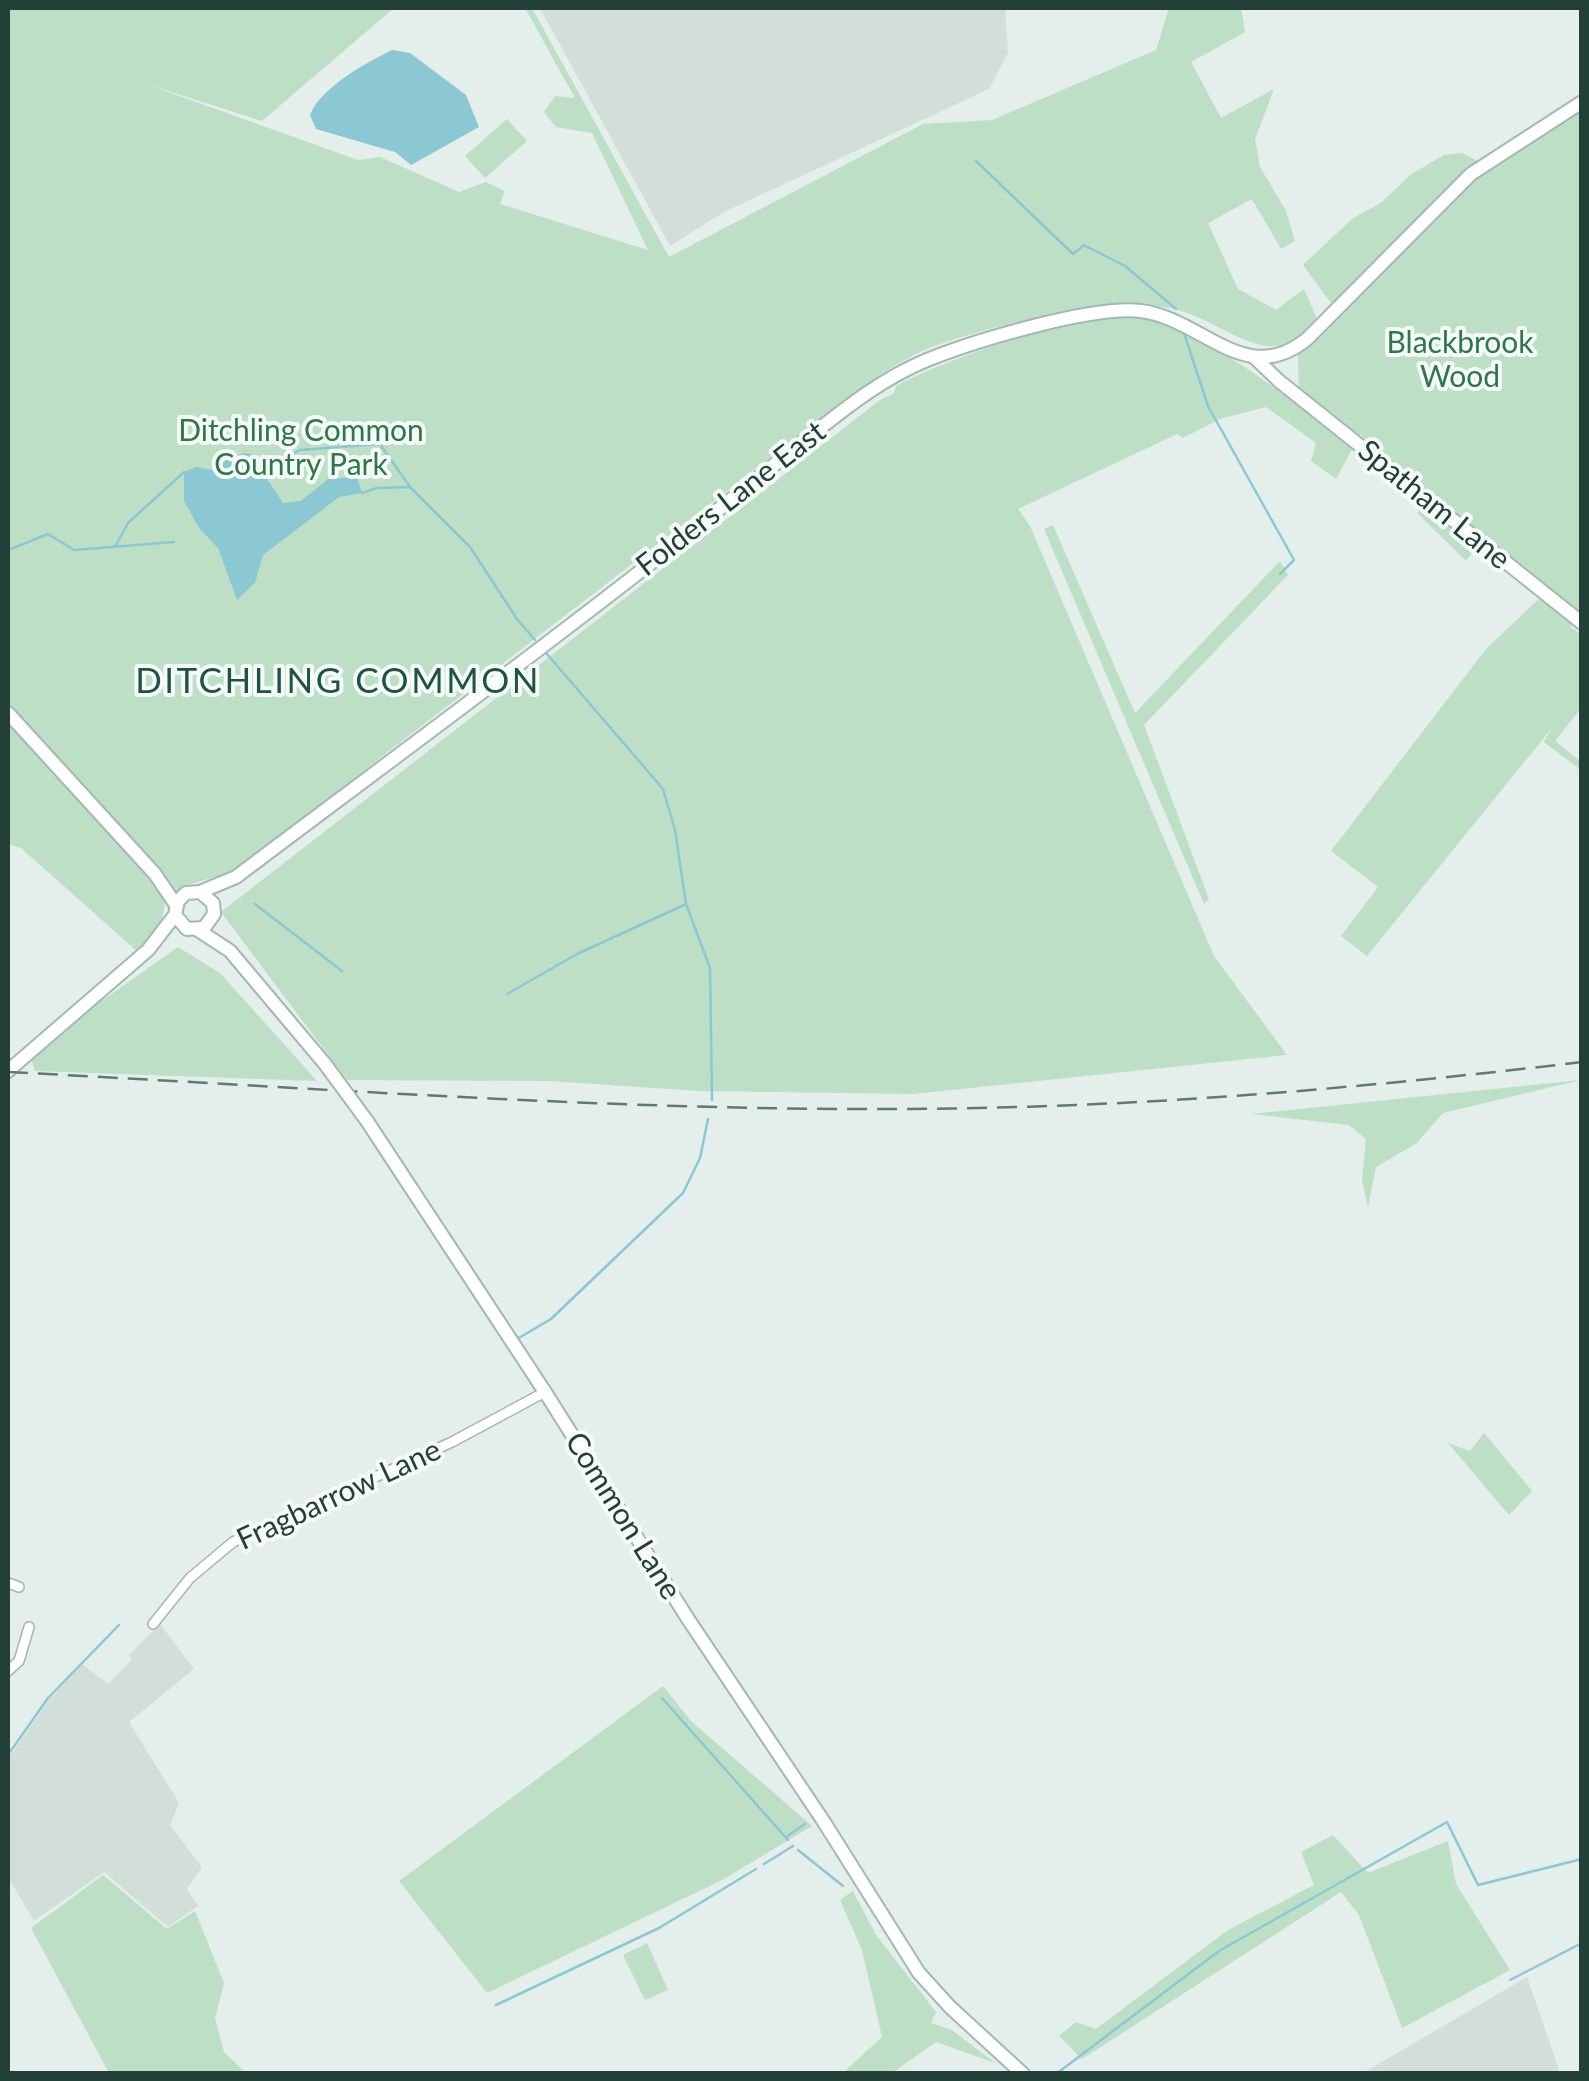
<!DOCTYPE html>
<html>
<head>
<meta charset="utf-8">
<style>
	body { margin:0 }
	#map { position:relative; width:1589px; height:2081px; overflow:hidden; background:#e4eeea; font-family:Lato,sans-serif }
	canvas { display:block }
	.frame { position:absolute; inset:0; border:10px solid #234038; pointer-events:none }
</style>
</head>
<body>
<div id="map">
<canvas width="1589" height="2081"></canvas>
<div class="frame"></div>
</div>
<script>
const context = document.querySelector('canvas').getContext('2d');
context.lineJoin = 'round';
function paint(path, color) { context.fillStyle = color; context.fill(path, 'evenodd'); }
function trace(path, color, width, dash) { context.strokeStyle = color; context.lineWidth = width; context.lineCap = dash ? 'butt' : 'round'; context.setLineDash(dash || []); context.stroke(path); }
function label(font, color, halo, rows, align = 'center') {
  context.font = font + ' Lato,sans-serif'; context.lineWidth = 8; context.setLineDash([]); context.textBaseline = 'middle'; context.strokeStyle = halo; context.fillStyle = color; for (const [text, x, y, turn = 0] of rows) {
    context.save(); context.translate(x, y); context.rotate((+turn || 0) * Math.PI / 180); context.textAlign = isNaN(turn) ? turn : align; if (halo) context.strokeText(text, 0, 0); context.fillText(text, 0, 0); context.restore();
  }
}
paint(new Path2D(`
	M540,8H1005L1008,53L989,89L724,212L670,246Z
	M160,1624L194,1669L129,1722L179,1803L170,1825L202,1867L187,1889L198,1906L168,1927L104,1872L34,1921L8,1877V1759L49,1700L82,1664L108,1684L132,1660L129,1655Z
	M1527,1977L1560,2073H1363Z`), '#d2ded8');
paint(new Path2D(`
	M8,8H394L262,121L143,83L358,160L380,157L459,192L486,182L505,191L500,204L648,250L592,133L556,127L544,112L555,96L575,98L525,8H532L669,257L923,124L992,120L1156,50L1169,8H1241L1245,32L1191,62L1221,118L1274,89L1255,139L1260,167L1286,211L1295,241L1281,249L1252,199L1208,223L1238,289L1276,310L1304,289L1317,319C1275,374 1236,331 1190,314C1175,308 1153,305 1137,305C1084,304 979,329 929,348C899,360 870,382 845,400L232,872L184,886L165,902L162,922L139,953L21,848L8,844Z
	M1581,100L1582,612L1570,627L1581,634L1582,707L1555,741L1581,762V770L1544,742L1551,729L1367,956L1341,936L1378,887L1331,851L1486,649L1548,590L1480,543L1466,561L1417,513L1429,497L1360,434L1336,479L1311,461L1316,443L1266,407L1220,419L1183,438L1177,434L1018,509L1030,526L1214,956L1287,1055L913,1094L700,1091L549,1081L347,1080L221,912L880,400L894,393L896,386C945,359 1084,311 1139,315C1180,319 1265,380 1299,406L1298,351L1336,310L1303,265L1353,218L1381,203L1410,175L1444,155L1462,153L1484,164Z
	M507,119L527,141L485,178L465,156Z
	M1053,525L1135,713L1280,561L1288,575L1144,725L1209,899L1204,904L1044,529Z
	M178,947L220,973L317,1081L35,1071L31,1058L93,1007Z
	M1581,1080L1443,1113L1417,1143L1376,1167L1368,1207L1362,1180L1366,1139L1349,1125L1251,1114Z
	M1484,1433L1532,1491L1509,1515L1448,1443L1470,1451Z
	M663,1686L691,1721L812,1826L722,1880L487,1993L399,1881Z
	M1333,1835L1368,1873L1448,1841L1456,1884L1510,1970L1402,2028L1359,1915L1341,1892L1082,2059L1059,2036L1076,2022L1096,2029L1228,1930L1314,1885L1301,1852Z
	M103,1875L167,1929L195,1911L224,1983L215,2018L224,2052L246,2073H109L31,1928Z
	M853,1891L876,1935L936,2012L931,2023L952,2030L995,2063L936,2042L892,2073H843L882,2037L862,1950L840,1900Z
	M647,1943L668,1990L645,2000L623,1955Z`), '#bddfc6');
paint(new Path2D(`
	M392,50L410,53L466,95L479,127L411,165L395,152L316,129L310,115C320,88 367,62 392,50Z
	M245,453L260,456V468L283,503L301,501L328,479L357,477L362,493L339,497L263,555L255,583L237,600L218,548L199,528L184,501V472L196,467L215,470L230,457Z`), '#8cc8d3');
trace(new Path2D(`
	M976,161L1073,254L1084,245L1125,266L1176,309
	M1184,333L1208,406L1294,560L1280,574
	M260,468L300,450L380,444L410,487L470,547L517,619L535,640
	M362,493L377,488L410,487
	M116,545L128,523L184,472
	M8,550L48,534L74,550L174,542
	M547,654L663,789L675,830L686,904L710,968L712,1100
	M255,904L342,971
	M507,994L577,954L684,905
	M517,1339L551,1319L683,1193L700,1158L708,1119
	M662,1698L788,1840
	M8,1755L48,1698L119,1625
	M786,1837L805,1824
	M798,1850L843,1886
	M764,1864L793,1846
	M1510,1980L1582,1943
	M496,2005L659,1928L756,1869
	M1056,2074L1219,1951L1447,1822L1478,1885L1582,1859`), '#8cc8d3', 2.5);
const street = new Path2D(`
	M8,1583L19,1587
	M153,1624L190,1578L233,1542L452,1442L545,1392
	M8,1671L19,1661L29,1627`);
const secondary = new Path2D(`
	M1256,359L1279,381L1582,623
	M8,713L155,874L176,905
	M200,892L213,903L214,914L204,928L187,929L175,915L178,901L186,893L200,892L236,877C379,769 524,663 665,552C708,518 752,483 795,448C837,415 878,380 927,360C974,341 1093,305 1141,311C1203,319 1245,389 1307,339L1471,174L1582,102
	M198,930L230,951L325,1064
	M8,1071L148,950L175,915
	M367,1121L545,1392L688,1619L824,1822L919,1973L950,2007L1023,2074`);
trace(street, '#a6b6b1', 12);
trace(secondary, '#a2bab1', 16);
trace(street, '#fff', 9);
trace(secondary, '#fff', 12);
trace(new Path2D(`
	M8,1072C363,1090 720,1120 1076,1105C1245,1098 1414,1082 1582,1062`), '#5e7b73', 2.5, [20, 10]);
const secondaryBridge = new Path2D(`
	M325,1064L367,1121`);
trace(secondaryBridge, '#a2bab1', 16, []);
trace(secondaryBridge, '#fff', 12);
label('30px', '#2d774a', '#f5faf7', [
	["Blackbrook",1460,343],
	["Wood",1460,377],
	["Ditchling Common",301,431],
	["Country Park",301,465]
]);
label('30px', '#234038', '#f5faf7', [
	["Folders Lane East",731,499,-38],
	["Spatham Lane",1434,505,39],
	["Fragbarrow Lane",339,1495,-25],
	["Common Lane",623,1516,58]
]);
context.letterSpacing = '2.5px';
label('35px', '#1e5346', '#f5faf7', [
	["DITCHLING COMMON",338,682]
]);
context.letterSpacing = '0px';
</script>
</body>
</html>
